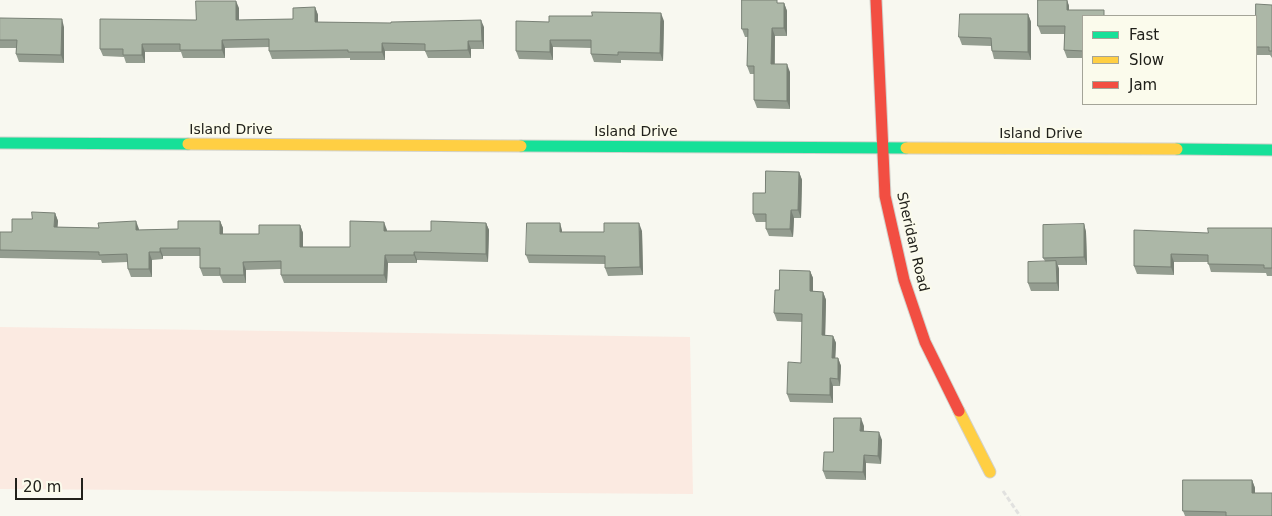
<!DOCTYPE html>
<html>
<head>
<meta charset="utf-8">
<style>
	body { margin:0 }
	#map { position:relative; width:1272px; height:516px; overflow:hidden; background:#f8f8f0; font-family:"DejaVu Sans",sans-serif }
	canvas { display:block }
	.legend { position:absolute; left:1082px; top:15px; width:175px; height:90px; box-sizing:border-box; background:#fbfbec; border:1px solid #a4a498; margin:0; padding:6px 9px; list-style:none; font-size:15px; color:#21211b }
	.legend li { display:flex; align-items:center; gap:10px; height:25px }
	.legend b { width:25px; border:1px solid #a4a498 }
	.scale { position:absolute; left:15px; top:478px; width:68px; height:22px; box-sizing:border-box; border:2px solid #21211b; border-top:0; padding-left:6px; font-size:15px; line-height:18px; white-space:nowrap; color:#21211b; -webkit-text-stroke:4px #fbfbec; paint-order:stroke }
</style>
</head>
<body>
<div id="map">
<canvas width="1272" height="516"></canvas>
<ul class="legend">
<li><b style="height:6px;background:#16e098"></b>Fast</li>
<li><b style="height:6px;background:#ffcf43"></b>Slow</li>
<li><b style="height:6px;background:#f24e42"></b>Jam</li>
</ul>
<div class="scale">20 m</div>
</div>
<script>
const context = document.querySelector('canvas').getContext('2d');
context.lineJoin = 'round';
function paint(path, color) { context.fillStyle = color; context.fill(path, 'evenodd'); }
function trace(path, color, width, dash) { context.strokeStyle = color; context.lineWidth = width; context.lineCap = dash ? 'butt' : 'round'; context.setLineDash(dash || []); context.stroke(path); }
function label(font, color, halo, rows, align = 'center') {
  context.font = font + ' "DejaVu Sans",sans-serif'; context.lineWidth = 4; context.setLineDash([]); context.textBaseline = 'middle'; context.strokeStyle = halo; context.fillStyle = color; for (const [text, x, y, turn = 0] of rows) {
    context.save(); context.translate(x, y); context.rotate((+turn || 0) * Math.PI / 180); context.textAlign = isNaN(turn) ? turn : align; if (halo) context.strokeText(text, 0, 0); context.fillText(text, 0, 0); context.restore();
  }
}
paint(new Path2D(`
	M0,327L690,337L693,494L0,489Z`), '#fbeae1');
const fast = new Path2D(`
	M0,143L188,144
	M521,146L906,148
	M1177,149L1272,150`);
const slow = new Path2D(`
	M188,144L521,146
	M906,148L1177,149
	M959,411L990,472`);
const jam = new Path2D(`
	M876,0L885,196L904,280L925,342L959,411`);
trace(fast, '#d2d2cc', 13);
trace(slow, '#d2d2cc', 13);
trace(jam, '#d2d2cc', 13);
trace(new Path2D(`
	M1003,491L1020,516`), '#e1e1df', 3, [5, 2.5]);
trace(fast, '#16e098', 11);
trace(slow, '#ffcf43', 11);
trace(jam, '#f24e42', 11);
paint(new Path2D(`
	M1038,0H1067L1069,6V10L1083,16V58H1067L1064,50V34H1041L1038,26Z
	M780,3H784L787,11V36H775V64L790,72V109L757,108L754,100V74H750L747,66L748,37H745L742,29Z
	M1272,5V58L1270,55H1256V16Z
	M315,7L318,15V22L484,27V49H471V58H428L425,51H385V60H350V58L272,59L269,51V47L225,48V58H183L181,52H145V63H126L124,57L103,56L100,49L196,20L239,8V20L293,19Z
	M1028,14L1031,22V60L994,59L992,51L991,46L962,45L959,37Z
	M0,18L64,27V63L19,62L16,54V48H0Z
	M664,21L663,61L621,60V63L594,62L591,54V48L553,47V60L519,59L516,51L549,22Z
	M799,172L802,180L801,218H794L793,237L769,236L766,229V222H756L753,214L765,193Z
	M55,213L58,221L57,227L139,229V230L178,229L220,221L223,228V234H259L300,225L303,233V247H350L387,230V231H431L486,223L489,230L488,262L417,260V263H388L387,283H284L281,275V269L246,270V283H223L220,276H203L200,268V256H163V259L152,260V277H131L128,269V262L102,263L101,260L0,258V232H12L32,219Z
	M1084,224L1086,232L1087,265H1058L1059,269V291H1031L1028,283L1045,261L1043,258Z
	M1272,228V276H1267L1266,273L1211,272L1208,262H1174V275L1137,274L1134,266L1208,233Z
	M562,230V232H604L642,231L643,275L608,276L605,268V264L529,263L526,255Z
	M810,271L813,278V291L823,292L826,300L825,335L833,336L836,343L835,358H838L841,366L840,386H833V403L790,402L787,394L801,363L802,322L777,321L774,313L779,290Z
	M864,426V431L882,440L881,464L866,463V480L826,479L823,471L833,452Z
	M1252,480L1255,488V493L1272,516H1185L1183,511Z`), '#949d90');
paint(new Path2D(`
	M1067,0L1069,6V18L1067,10Z
	M236,1L239,8V28L236,20Z
	M784,3L787,11V36L784,28Z
	M315,7L318,15V30L315,22Z
	M661,13L664,21L663,61L660,53Z
	M1028,14L1031,22V60L1028,52Z
	M62,19L64,27V63L61,55Z
	M481,20L484,27V49L482,41Z
	M772,28L775,36L774,72L771,64Z
	M222,40L225,48V58L222,50Z
	M550,40L553,47V60L550,52Z
	M468,41L471,49V58L468,50Z
	M382,43L385,51V60L382,52Z
	M142,44L145,52V63L142,55Z
	M787,64L790,72V109L787,101Z
	M799,172L802,180L801,218L798,210Z
	M791,210L794,218L793,237L790,229Z
	M55,213L58,221L57,235L54,227Z
	M136,221L139,229V238L136,230Z
	M220,221L223,228V242L220,234Z
	M384,222L387,230L386,239L384,231Z
	M486,223L489,230L488,262L486,254Z
	M560,223L562,230V240L560,232Z
	M639,223L642,231L643,275L640,267Z
	M1084,224L1086,232L1087,265L1084,257Z
	M300,225L303,233V255L300,247Z
	M160,248L163,256V259L160,252Z
	M149,252L152,260V277L149,269Z
	M414,252L417,260V263L414,255Z
	M1171,254L1174,262V275L1171,267Z
	M385,255L388,263L387,283L384,275Z
	M1056,261L1059,269V291L1057,283Z
	M243,262L246,270V283L244,275Z
	M810,271L813,278V299L810,291Z
	M823,292L826,300L825,343L822,335Z
	M833,336L836,343L835,365L832,358Z
	M838,358L841,366L840,386L838,379Z
	M830,378L833,386V403L830,395Z
	M861,418L864,426L863,439L860,431Z
	M879,432L882,440L881,464L878,456Z
	M864,455L866,463V480L863,472Z
	M1252,480L1255,488V501L1252,493Z`), '#788075');
const building = new Path2D(`
	M742,0H777V3H784V28H772L771,64H787V101L754,100V66H747L748,29H742Z
	M1038,0H1067V10H1104V16H1083V51L1064,50L1065,26H1038Z
	M196,1H236V20L293,19V8L315,7V22L391,23V22L481,20L482,41H468V50L425,51V44L382,43V52H348V50L269,51V39L222,40V50H180V44H142V55H123V49H100V19L196,20Z
	M1256,4L1272,5V51H1269V47H1256Z
	M592,12L661,13L660,53L618,52V55L591,54V40H550V52L516,51V21L549,22V16H592Z
	M960,14H1028V52L992,51L991,38L959,37Z
	M0,18L62,19L61,55L16,54L17,40H0Z
	M766,171L799,172L798,210H791L790,229H766V214H753V193H765Z
	M32,212L55,213L54,227L99,228L98,223L136,221V230L178,229V221H220V234H259V225H300V247H350V221L384,222V231H431V221L486,223V254L414,252V255H385L384,275H281V261L243,262L244,275H220V268H200V248H160V252H149V269H128L127,254L99,255V252L0,250V232H12V219H32Z
	M527,223H560V232H604V223H639L640,267L605,268V256L526,255Z
	M1084,224V257L1043,258V225Z
	M1208,228H1272V268H1264V265L1208,264V255L1171,254V267L1134,266V230L1208,233Z
	M1056,261L1057,283H1028V262Z
	M780,270L810,271V291L823,292L822,335L833,336L832,358H838V379L830,378V395L787,394L788,362L801,363L802,314L774,313L775,290H779Z
	M834,418H861L860,431L879,432L878,456L864,455L863,472L823,471L824,452H833Z
	M1183,480H1252V493H1272V516H1226V512L1183,511Z`);
paint(building, '#acb7a7');
trace(building, '#788075', 1);
label('14px', '#21211b', '#fbfbec', [
	["Island Drive",231,130],
	["Island Drive",636,132],
	["Island Drive",1041,134],
	["Sheridan Road",912,242,77]
]);
</script>
</body>
</html>
